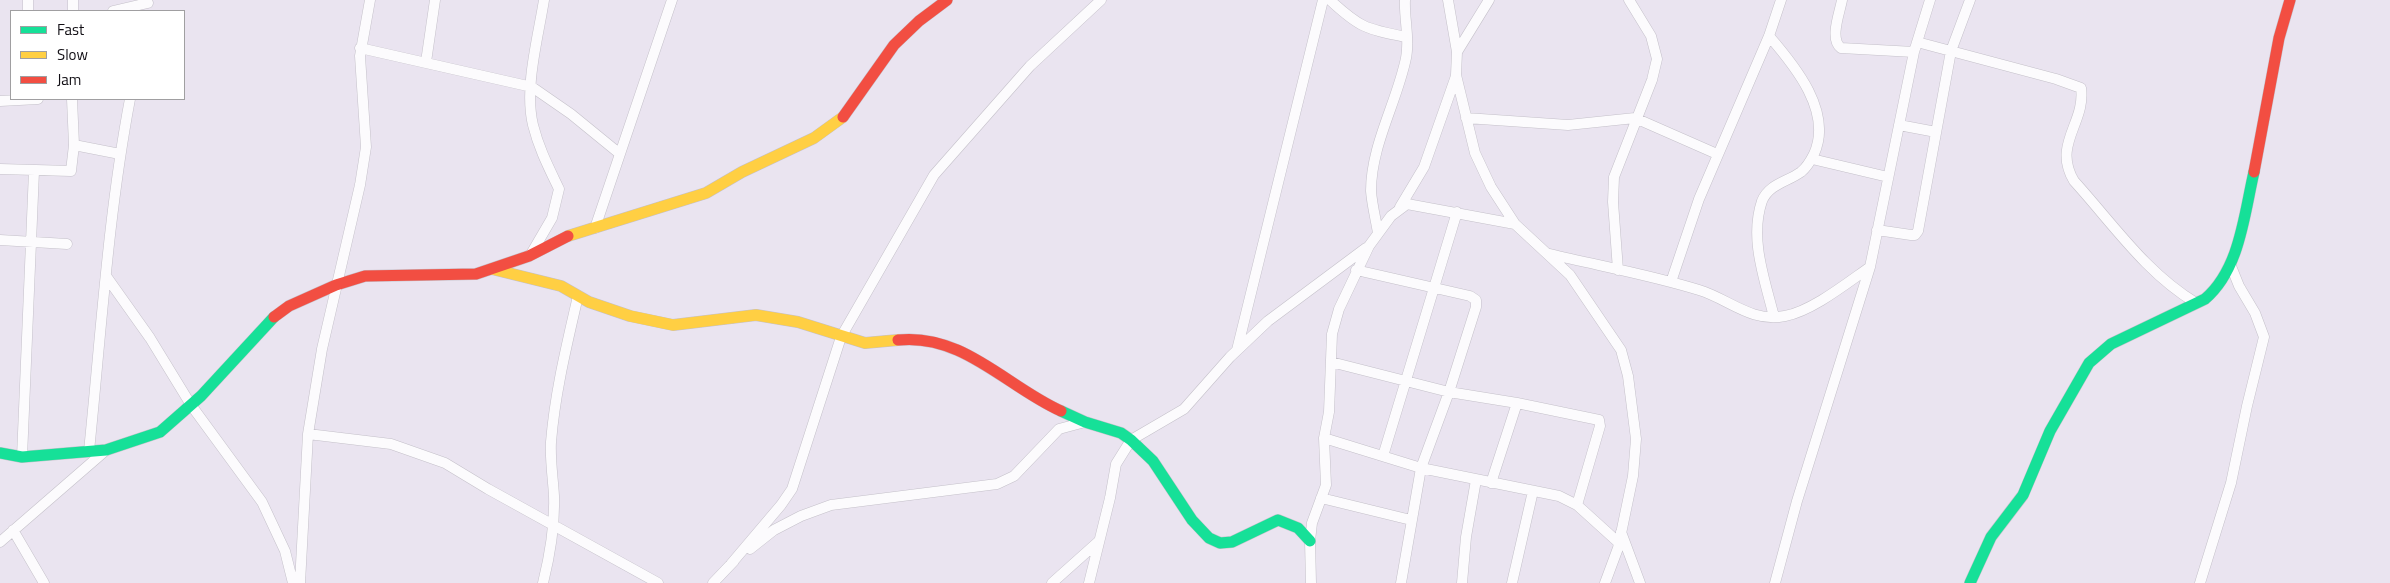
<!DOCTYPE html>
<html>
<head>
<meta charset="utf-8">
<style>
	body { margin:0 }
	#map { position:relative; width:2390px; height:583px; overflow:hidden; background:#eae4f0; font-family:"Titillium Web",sans-serif }
	canvas { display:block }
	.legend { position:absolute; left:10px; top:10px; width:175px; height:90px; box-sizing:border-box; background:#fff; border:1px solid #a09fa1; margin:0; padding:6px 9px; list-style:none; font-size:15px; color:#110e14 }
	.legend li { display:flex; align-items:center; gap:10px; height:25px }
	.legend b { width:25px; border:1px solid #a09fa1 }
</style>
</head>
<body>
<div id="map">
<canvas width="2390" height="583"></canvas>
<ul class="legend">
<li><b style="height:6px;background:#16e098"></b>Fast</li>
<li><b style="height:6px;background:#ffcf43"></b>Slow</li>
<li><b style="height:6px;background:#f24e42"></b>Jam</li>
</ul>
</div>
<script>
const context = document.querySelector('canvas').getContext('2d');
context.lineJoin = 'round';
function trace(path, color, width, dash) { context.strokeStyle = color; context.lineWidth = width; context.lineCap = dash ? 'butt' : 'round'; context.setLineDash(dash || []); context.stroke(path); }
const street = new Path2D(`
	M28,0V11
	M73,0V11
	M1330,0C1360,28 1366,29 1406,37
	M1448,0L1457,52L1456,75L1475,153L1491,187L1515,224L1570,275L1621,350L1628,376L1636,439L1633,476L1618,548L1605,583
	M1842,0C1840,12 1829,39 1841,48L1914,52
	M113,11L148,3
	M1769,36C1795,66 1833,112 1814,154C1811,160 1806,168 1801,172C1787,182 1769,184 1762,201C1749,239 1765,280 1774,317
	M1917,42L2056,79L2081,88C2086,123 2052,144 2074,181C2113,224 2146,273 2196,303
	M360,48L532,87L571,114L620,154
	M1457,52L1489,0
	M426,62L435,0
	M0,101L38,99
	M1466,118L1568,125L1635,118L1717,154
	M1899,125L1936,132
	M74,145L120,154
	M1812,159L1888,177
	M0,169L71,171L74,145L72,99
	M1400,207L1424,167L1456,76
	M595,228L672,0
	M1877,230L1911,235H1915L1918,231L1951,51L1970,0
	M1378,233C1376,220 1372,205 1371,191C1371,145 1397,102 1406,58C1410,39 1404,19 1405,0
	M0,240L67,244
	M531,254L552,218L559,189C549,168 539,149 533,125C524,88 538,38 544,0
	M1550,254C1600,266 1651,275 1699,290C1729,299 1751,323 1785,316C1812,311 1847,283 1870,267
	M1356,270L1470,296L1476,300V307L1449,392L1421,468L1401,583
	M1618,270L1613,202L1614,177L1652,80L1657,59L1651,36L1629,0
	M106,276L150,338L191,405L262,502L285,551L293,583
	M1671,282L1699,199L1769,36L1781,0
	M1237,350L1323,0
	M1331,362L1449,392L1517,403L1599,420L1600,426L1577,505
	M308,434L391,444L445,463L488,489L658,583
	M1324,438L1421,468L1559,496L1577,505L1619,543
	M89,451C101,334 108,215 130,99
	M1383,456L1457,212
	M22,457L34,171
	M1491,483L1517,403
	M1321,498L1411,520
	M13,530L44,583
	M1621,532L1640,583
	M0,542L105,451
	M750,549L774,530L801,516L831,505L997,484L1014,476L1059,429L1085,422
	M731,564L781,505L792,489L841,337L934,175L1030,66L1101,0
	M300,583L308,434L322,349L360,185L366,147L360,56L370,0
	M543,583C550,555 555,525 554,496C553,478 550,460 551,442C555,392 567,344 578,296
	M713,583L734,561
	M1052,583L1099,541
	M1089,583L1110,498L1116,464L1131,440L1184,409L1230,357L1268,321L1366,248
	M1311,583L1310,541L1312,523L1326,485L1324,438L1329,412L1332,334L1339,309L1369,246L1391,216L1407,204L1515,224
	M1462,583L1466,537L1476,480
	M1512,583L1533,491
	M1775,583L1797,501L1870,267L1914,52L1930,0
	M2200,583L2231,483L2247,406L2264,337L2255,313L2239,286L2231,266`);
const fast = new Path2D(`
	M1061,411L1085,422L1121,433L1131,440L1153,461L1192,520L1209,538L1220,543L1232,542L1278,520L1298,528L1310,541
	M0,453L22,457L106,450L160,432L201,396L274,317
	M1970,583L1991,537L2023,495L2050,431L2089,363L2111,344L2205,299C2240,269 2244,215 2254,172`);
const slow = new Path2D(`
	M568,236L706,193L742,172L814,138L843,117
	M492,269L561,286L589,302L630,316L673,325L756,315L798,322L865,343L898,340`);
const jam = new Path2D(`
	M843,117L894,45L919,21L947,0
	M2254,172L2279,38L2290,0
	M274,317L289,306L336,285L365,276L476,274L529,256L568,236
	M898,340C963,333 1007,387 1061,411`);
trace(street, '#c4c0c9', 11);
trace(fast, '#c4c0c9', 12);
trace(slow, '#c4c0c9', 12);
trace(jam, '#c4c0c9', 12);
trace(street, '#fcfbfd', 10);
trace(fast, '#16e098', 11);
trace(slow, '#ffcf43', 11);
trace(jam, '#f24e42', 11);
</script>
</body>
</html>
